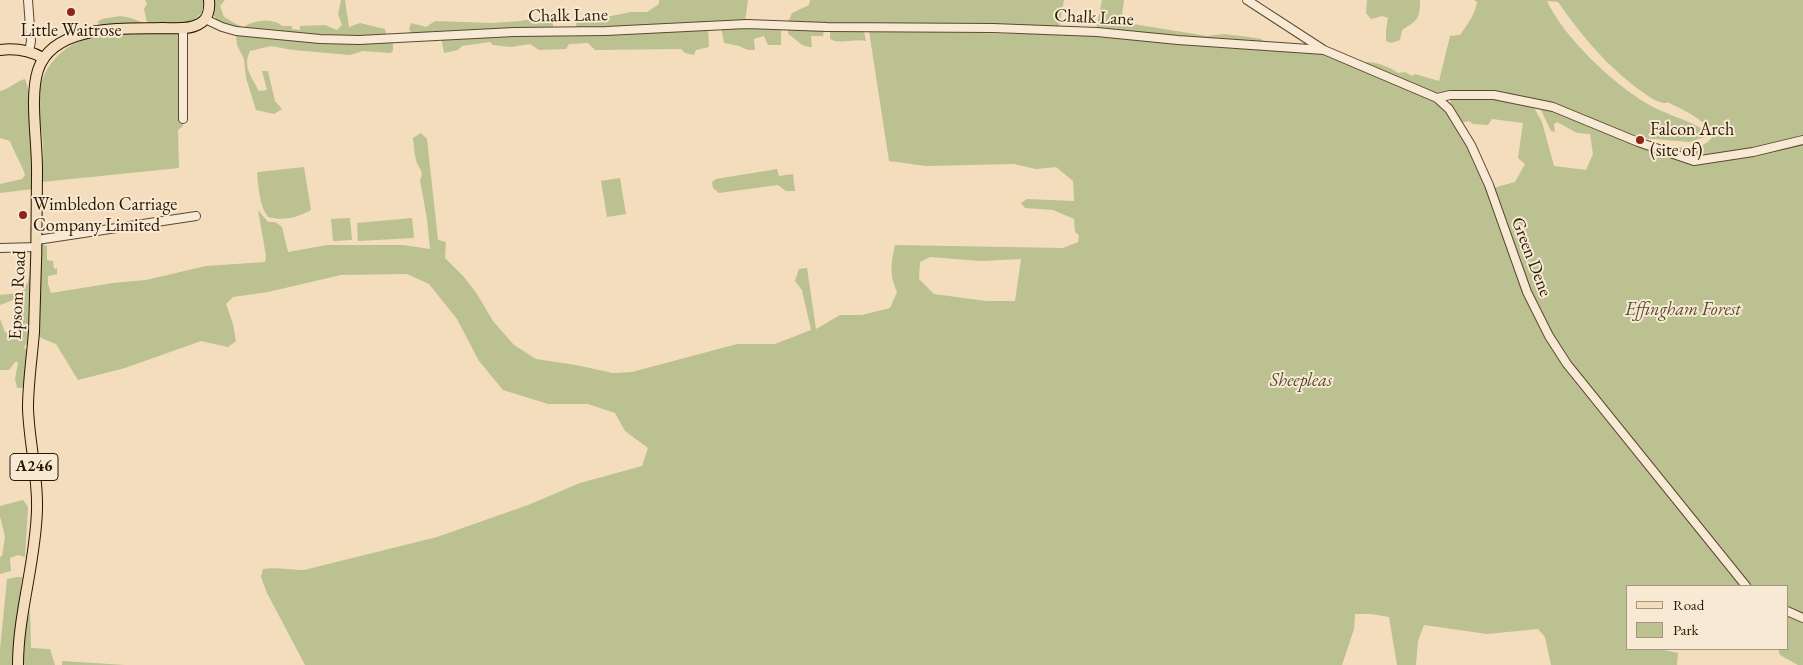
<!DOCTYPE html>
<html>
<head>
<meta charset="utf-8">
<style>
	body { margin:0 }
	#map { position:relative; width:1803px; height:665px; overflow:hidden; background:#f3ddbc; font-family:"EB Garamond",serif }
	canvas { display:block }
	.legend { position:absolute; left:1626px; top:585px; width:162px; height:65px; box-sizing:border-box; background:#f7e9d3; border:1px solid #a5957f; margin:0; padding:6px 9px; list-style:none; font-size:15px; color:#291700 }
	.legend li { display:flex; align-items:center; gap:10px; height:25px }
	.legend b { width:25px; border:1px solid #a5957f }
</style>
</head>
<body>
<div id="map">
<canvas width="1803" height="665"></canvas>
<ul class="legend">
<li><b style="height:6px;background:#f3ddbc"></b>Road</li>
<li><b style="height:14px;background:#bbc191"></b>Park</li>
</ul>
</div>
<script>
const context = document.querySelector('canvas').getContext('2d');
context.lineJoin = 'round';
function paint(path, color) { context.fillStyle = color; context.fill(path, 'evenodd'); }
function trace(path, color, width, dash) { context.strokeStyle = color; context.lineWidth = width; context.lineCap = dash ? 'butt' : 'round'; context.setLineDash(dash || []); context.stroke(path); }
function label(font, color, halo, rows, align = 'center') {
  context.font = font + ' "EB Garamond",serif'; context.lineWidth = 4; context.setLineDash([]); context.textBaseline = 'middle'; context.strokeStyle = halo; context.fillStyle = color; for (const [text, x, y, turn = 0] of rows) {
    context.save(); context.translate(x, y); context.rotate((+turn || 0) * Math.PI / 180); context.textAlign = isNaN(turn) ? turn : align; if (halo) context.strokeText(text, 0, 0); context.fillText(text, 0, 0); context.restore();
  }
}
paint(new Path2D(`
	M145,0H205V2L203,12L188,25H151L147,22L144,9L147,3Z
	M213,0H225L220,6L224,17L236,24L244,27C253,20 274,18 282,26H292V29L300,30V26L325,25L337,30L342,25L338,14L341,0H345L349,27L360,23L385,29L386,34L383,37L347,38L241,30L220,24L214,16Z
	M659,0H748L745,21L577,30L576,23L586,16L606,17L631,12H647L659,4Z
	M810,0H1064L1059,27L869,23L843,25L788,22L792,13L809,5Z
	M1102,0H1124L1121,22L1207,36L1224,34L1249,37L1261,39L1268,44L1096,29Z
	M1367,0H1420C1420,19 1418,20 1402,30L1400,40L1391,43L1386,41V31L1388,18L1382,16L1371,19L1366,13Z
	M1474,0H1803V614L1787,608V586H1749L1610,412L1568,357L1546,323L1522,274L1493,188L1515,182L1525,164L1518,158L1523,123L1492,119L1488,125L1473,124L1469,121C1465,122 1463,123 1460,121C1453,116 1448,103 1451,97H1494L1533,106L1542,122L1554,166L1586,170L1593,154L1590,134L1577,133L1557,122L1554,124L1555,132L1551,131L1541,110L1543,107L1694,158L1660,145C1677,147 1704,154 1713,135C1709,123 1683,109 1671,104C1665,101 1671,103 1664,103C1657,102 1649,97 1644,93C1609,69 1582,36 1558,2L1547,1C1563,36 1612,83 1646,103C1662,113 1682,118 1699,127L1705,132V137L1689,142L1642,138L1551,104L1494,93L1440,97L1365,65L1367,62C1377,62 1390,67 1398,73L1405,72L1412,76L1415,74L1439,81L1450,36L1460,35C1467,25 1475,15 1477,2Z
	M120,16L131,18L144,23L103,26L97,22L102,19Z
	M550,16L554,20L552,30L412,34L409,29L411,23L426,27L435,21L491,23L520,21Z
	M721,27H779L781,31V45H768L764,36L754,39L755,50H748L739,46L724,43Z
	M789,27L824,30L823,36H811L812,47C800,47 797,39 788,34Z
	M708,28L709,47L696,50L694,55L685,53L681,49L595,50L588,43L569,44L566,49L539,50L530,44L511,47L493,45L490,42L462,46L458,50L444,53L442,42L440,38Z
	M862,29L864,31L866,41C855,38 840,45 830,39V31L831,30Z
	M869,31L1083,35L1318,52L1332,56L1433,101L1447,114L1465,141L1482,178L1524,294L1565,370L1741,586H1627V649H1659L1678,653L1677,665H1551L1545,637L1538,629L1487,634L1424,625L1418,641L1416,665H1397L1389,617L1371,614H1355L1354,629L1342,665H305L267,593L261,577L263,569C276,567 290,570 304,570L437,537L528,505L580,483L642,466L648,448L625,431L615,413L588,404H548L503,390L479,361L457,319L429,284L407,274L341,275L268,292L233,297L226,304L233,324L236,341L228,347L201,341L125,368L78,380L56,344L41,338L37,334L40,247L42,244L47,246V260L53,261L54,269L57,268V274L48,276V284L51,293L113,283L146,280L206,266L265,262L266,256L258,210L268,222H275L282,227L288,252L327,245H403L430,249L427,219L420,180C425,171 418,168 416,160C414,153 414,145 413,138L421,133L427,139L438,240L446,242L445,258L464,277L477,294L493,321L514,345L536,359L576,365L613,373L632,372L737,344H775L811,330L802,290L795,281L799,269L807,268L816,329L840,315H862L890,308L897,292C889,273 891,265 895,245L1063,248L1078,242L1079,235L1075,232L1074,219L1053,210L1025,208L1021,203L1027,199L1074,201L1073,181L1056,167L1036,169L1014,164L926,166L889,161ZM930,257L981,261L1021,259L1015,301H986L934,294L919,279L920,262Z
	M136,33H176L179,36L178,67L181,70L183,126L178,130L179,168L42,182C42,171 44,159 43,148C43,132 38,117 38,102C39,69 62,43 94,37C107,34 122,34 136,33Z
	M239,34L390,40L393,43V51L390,53L363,51L350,55L293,50L271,46L250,51C242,67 252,77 259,91L267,90L262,71H268L275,101L282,109L274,114L256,110L246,78L244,59L237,45L236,36Z
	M25,79C36,107 34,158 33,189L0,193V184L22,179L25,175C21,162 14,153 10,141L0,138V91C10,89 16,81 25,79Z
	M304,167L311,210C296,218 284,221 268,217C259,205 259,189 257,174L258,172Z
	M777,169L779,176L793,174L795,191H786L778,185L719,193L713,188L712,182L716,179Z
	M620,178L626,214L607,217L601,181Z
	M350,218L352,240L333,241L331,219Z
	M412,218L414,238L358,241L357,223Z
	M30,270H32L29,339L24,347L27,352L25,386L22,388H17L15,379L18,363L16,361L9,370H0V319L5,332L17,339L20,334L19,319L23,301L13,300L0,305V295L20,293L28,282Z
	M23,500L28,507L25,557L18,555L10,558L11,571L0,574V557L2,556L5,537L0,516V506Z
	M17,577H22L12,665H0V649L7,579Z
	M30,610L31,648L50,649L55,665H62V661L125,665H25L23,663L25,628Z
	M1787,614L1803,621V665H1798L1780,655L1778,649H1787Z`), '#bbc191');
const minor = new Path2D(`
	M28,0L31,41L29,52
	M1247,0L1324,50L1437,98L1449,109L1471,145L1489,185L1527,292L1549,336L1567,364L1746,586
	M205,19L222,27L236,31L320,39L359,40L514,32L606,31L747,24L827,27L993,28L1097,32L1178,40L1324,50
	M1437,98L1450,95H1494L1553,107L1638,142L1694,161L1753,152L1803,140
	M183,119V27
	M37,240L196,216
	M0,248L37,247
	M1787,611L1803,618`);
const major = new Path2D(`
	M0,50C16,48 29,50 43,58
	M18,665C18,613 36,561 37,509C38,475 29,442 28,408C28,383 32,357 34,332C36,280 37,227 37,175C38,144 29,98 38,70C53,24 124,29 163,28C174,28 189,30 199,24C208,20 210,9 209,0`);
trace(minor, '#5c482f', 10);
trace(major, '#291700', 12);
trace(minor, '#f7e9d3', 8);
trace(major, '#f3ddbc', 10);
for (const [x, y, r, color] of [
	[71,12,5,"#8f2418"],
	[1640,140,5,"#8f2418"],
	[23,215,5,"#8f2418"]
]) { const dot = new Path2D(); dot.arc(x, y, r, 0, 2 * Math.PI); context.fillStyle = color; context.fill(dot); trace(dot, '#f7e9d3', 2); }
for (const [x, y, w] of [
	[34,467,48]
]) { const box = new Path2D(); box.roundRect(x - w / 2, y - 13.5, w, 27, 4); context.fillStyle = '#f7e9d3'; context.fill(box); trace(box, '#291700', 1); }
label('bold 16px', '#291700', null, [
	["A246",34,467]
]);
label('18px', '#291700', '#f7e9d3', [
	["Chalk Lane",568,16,-1],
	["Chalk Lane",1094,18,3],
	["Green Dene",1531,257,69],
	["Epsom Road",18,295,-87]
]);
label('18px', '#291700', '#f7e9d3', [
	["Little Waitrose",71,31,"center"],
	["Falcon Arch",1650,130],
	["(site of)",1650,151],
	["Wimbledon Carriage",33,205],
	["Company Limited",33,226]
], 'left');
label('italic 18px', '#554a2c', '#f7e9d3', [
	["Effingham Forest",1683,310],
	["Sheepleas",1301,381]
]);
</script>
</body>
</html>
